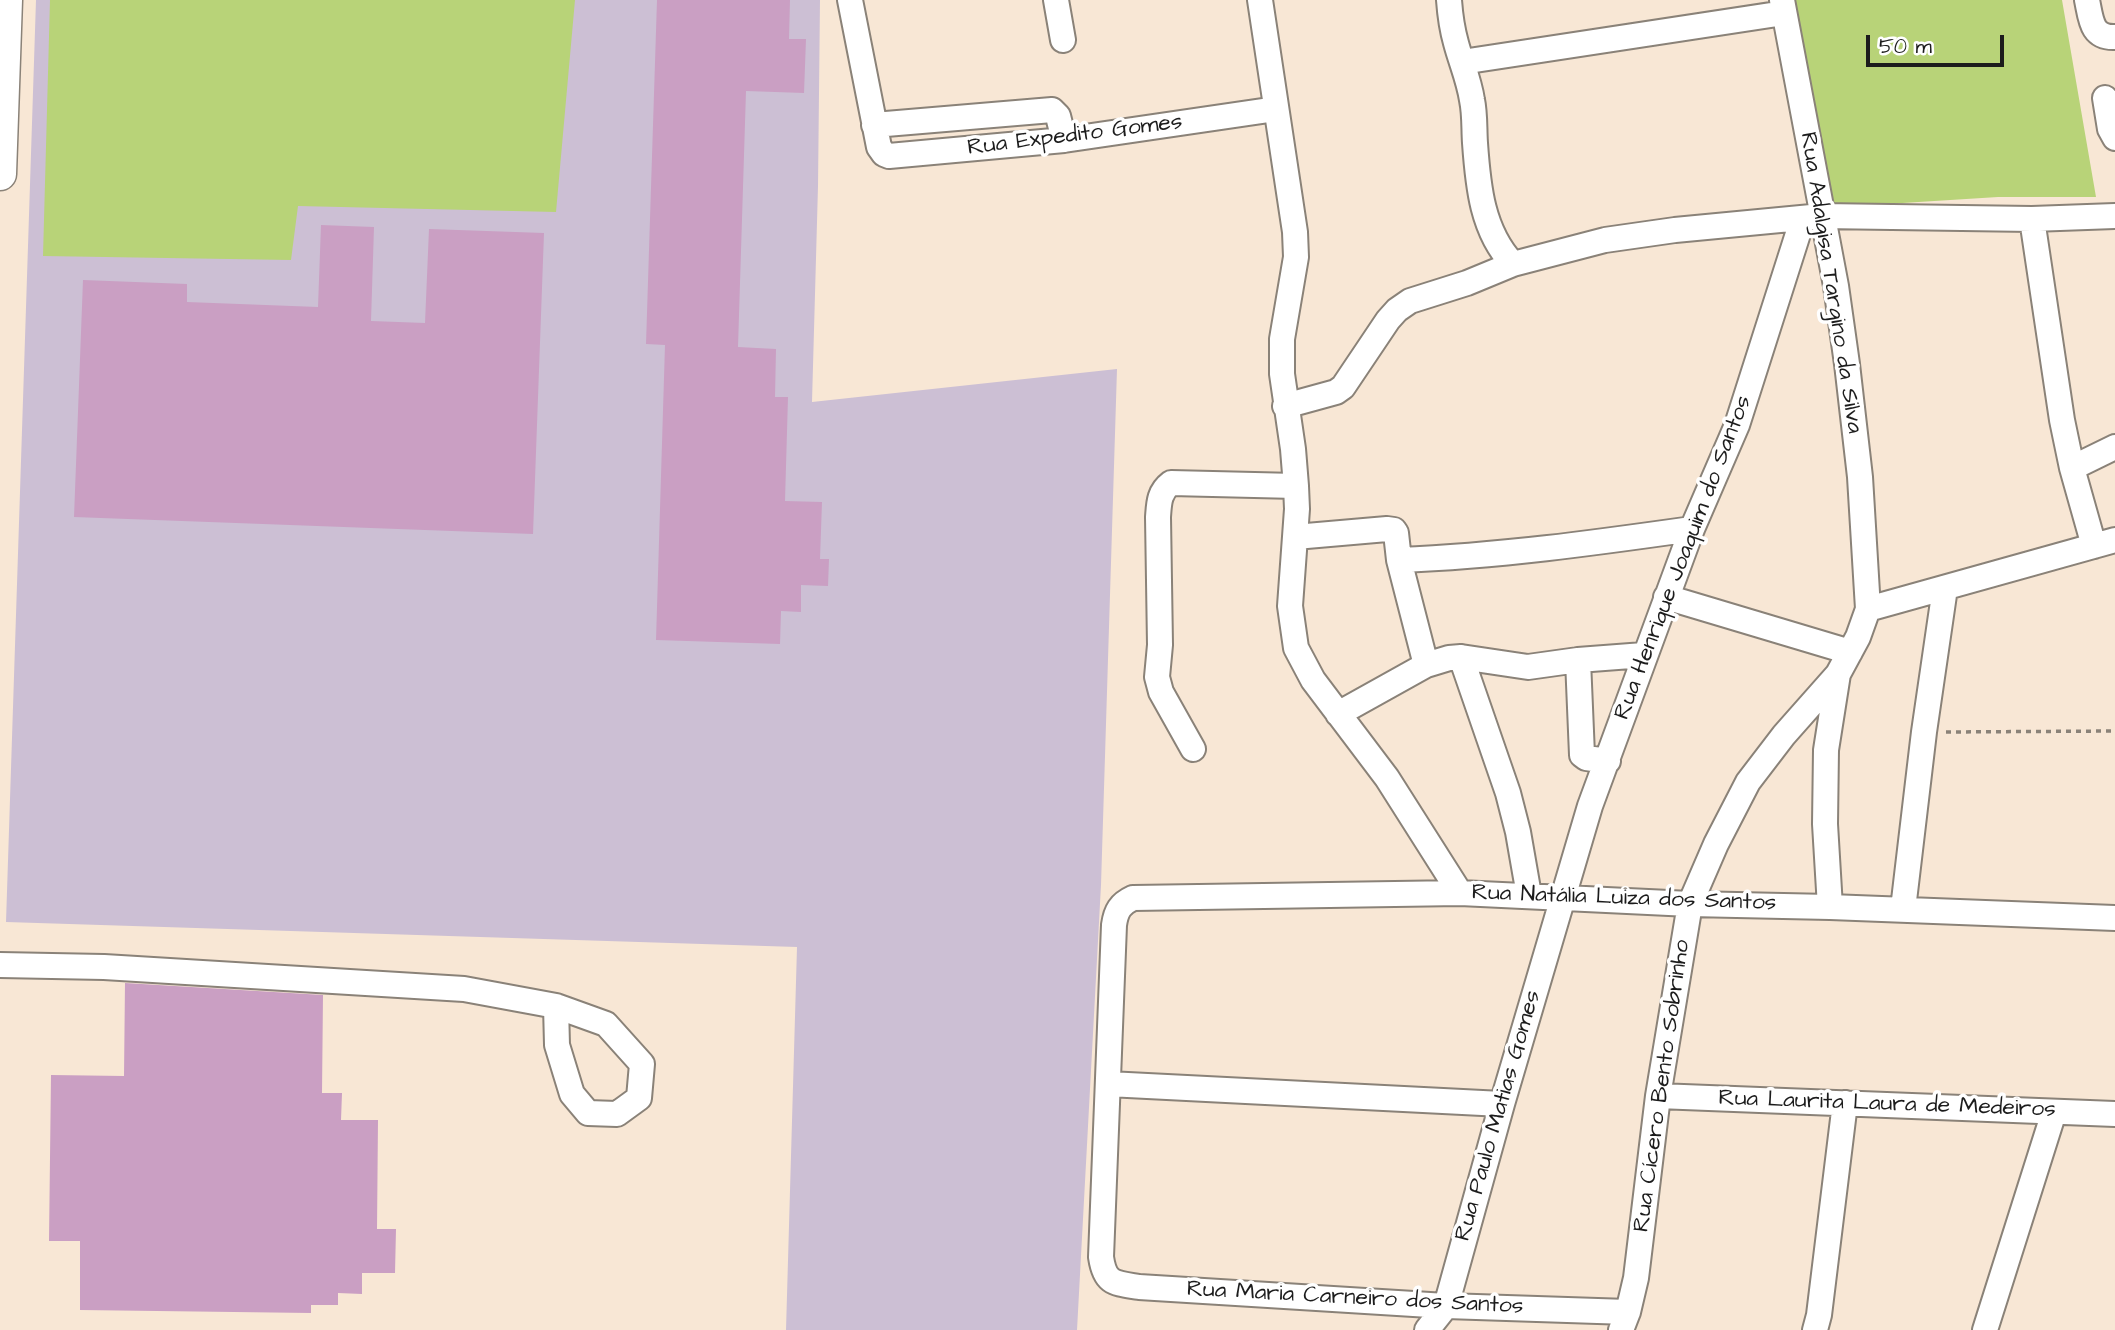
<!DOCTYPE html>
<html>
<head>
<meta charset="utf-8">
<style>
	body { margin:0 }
	#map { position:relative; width:2115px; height:1330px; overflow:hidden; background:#f8e7d5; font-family:"Architects Daughter",sans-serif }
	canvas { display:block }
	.scale { position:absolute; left:1866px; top:35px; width:138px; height:32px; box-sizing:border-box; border:4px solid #1c1c1c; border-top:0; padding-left:9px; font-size:21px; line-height:24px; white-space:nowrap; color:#1c1c1c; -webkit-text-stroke:5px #fff; paint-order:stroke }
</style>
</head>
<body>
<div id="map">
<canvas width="2115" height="1330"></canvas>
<div class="scale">50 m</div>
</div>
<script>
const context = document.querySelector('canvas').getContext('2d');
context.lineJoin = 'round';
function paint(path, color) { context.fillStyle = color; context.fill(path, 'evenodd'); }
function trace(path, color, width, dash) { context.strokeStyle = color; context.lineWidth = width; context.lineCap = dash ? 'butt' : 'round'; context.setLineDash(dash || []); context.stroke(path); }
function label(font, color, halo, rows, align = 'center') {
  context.font = font + ' "Architects Daughter",sans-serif'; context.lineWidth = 7; context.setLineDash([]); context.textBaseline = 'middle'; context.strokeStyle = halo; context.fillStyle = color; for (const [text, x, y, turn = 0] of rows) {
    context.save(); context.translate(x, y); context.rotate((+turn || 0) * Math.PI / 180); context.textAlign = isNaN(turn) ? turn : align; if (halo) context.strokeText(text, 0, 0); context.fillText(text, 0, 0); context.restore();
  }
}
paint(new Path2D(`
	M36,0H820L818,186L812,402L1117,369L1101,885L1077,1330H786L797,947L6,922Z`), '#ccbfd4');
paint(new Path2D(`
	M50,0H575L556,212L298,206L291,260L43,256Z
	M1787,0H2062L2096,197H1998L1823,208Z`), '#b8d378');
paint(new Path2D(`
	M657,0H790L789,39H806L804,93L746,91L738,347L776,349L775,397H788L785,501L822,502L820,559H829L828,586L801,585V612L781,611L780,644L656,640L665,345L646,344Z
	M321,225L374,227L371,321L425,323L429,229L544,233L533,534L74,517L83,280L187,284V302L318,307Z
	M125,983L323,995L322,1093H342L341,1120H378L377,1229H396L395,1273H362V1294L338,1293V1305H311V1313L80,1310V1241H49L51,1075L124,1076Z`), '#ca9fc3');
const minor = new Path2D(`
	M850,0L879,147L884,154L889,156L1064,140L1276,109
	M1056,0L1063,40
	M1260,0L1295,232L1296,257L1282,339V374L1293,449L1296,486L1297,509L1290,606L1296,648L1313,680L1387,778L1460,893
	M1449,0C1450,14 1452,29 1456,43C1461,62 1469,80 1472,100C1475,114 1474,129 1475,143C1478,186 1482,231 1513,264
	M1782,0L1836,286L1847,364L1860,477L1868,609L1858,637L1838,674L1826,750L1825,824L1830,907
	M2087,0C2091,19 2091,38 2115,37
	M1462,62L1784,13
	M2105,98L2110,129L2115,138
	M874,125L1052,110L1058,116L1064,140
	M2032,219L2062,420L2072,468L2094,546
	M1285,406L1336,392L1343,387L1388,320L1397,310L1410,301L1467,283L1513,264L1605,240L1675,230L1822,216L2032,219L2115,216
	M2072,468L2115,447
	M1295,537L1387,529L1394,530L1396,533L1399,560L1426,665L1449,658L1461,657L1528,667L1578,660
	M1399,560C1499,556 1593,543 1692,529
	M1666,597L1850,652
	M1868,609L2115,540
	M1461,657L1508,793L1518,832L1529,895
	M1338,714L1426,665
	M1193,749L1161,692L1157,677L1160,645L1158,517C1159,503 1159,492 1171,483L1296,486
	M1608,761L1586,758L1582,755L1578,660L1644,655
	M1903,909L1924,732L1945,588
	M0,965L104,967L464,989L556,1006L606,1024L642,1064L639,1098L617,1114L588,1113L572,1094L557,1045L556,1006
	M1108,1084L1502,1104
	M1658,1096L2115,1114
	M1628,1312L1446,1306L1139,1287C1114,1283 1105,1284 1101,1257L1114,925C1116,911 1120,904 1133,898L1460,893L1690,904L1830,907L2115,918
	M1427,1330L1446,1306L1502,1104L1590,806L1692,529L1737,425L1803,218
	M1621,1330L1628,1312L1636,1278L1658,1096L1690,904L1716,844L1748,782L1784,735L1838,674
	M1815,1330L1819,1315L1845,1103
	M1985,1330L2054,1112`);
const major = new Path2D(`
	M0,174L6,0`);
trace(minor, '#8a8278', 28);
trace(major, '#8a8278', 35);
trace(new Path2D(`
	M1946,732L2115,731`), '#8a8278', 3.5, [5, 5]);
trace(minor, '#fff', 24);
trace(major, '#fff', 32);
label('23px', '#1c1c1c', '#fff', [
	["Rua Expedito Gomes",1075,136,-7],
	["Rua Adalgisa Targino da Silva",1830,283,81],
	["Rua Henrique Joaquim do Santos",1684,558,-69],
	["Rua Natália Luiza dos Santos",1624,899,2],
	["Rua Cícero Bento Sobrinho",1663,1086,-82],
	["Rua Laurita Laura de Medeiros",1887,1105,2],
	["Rua Paulo Matias Gomes",1499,1116,-74],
	["Rua Maria Carneiro dos Santos",1355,1299,3]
]);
</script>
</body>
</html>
